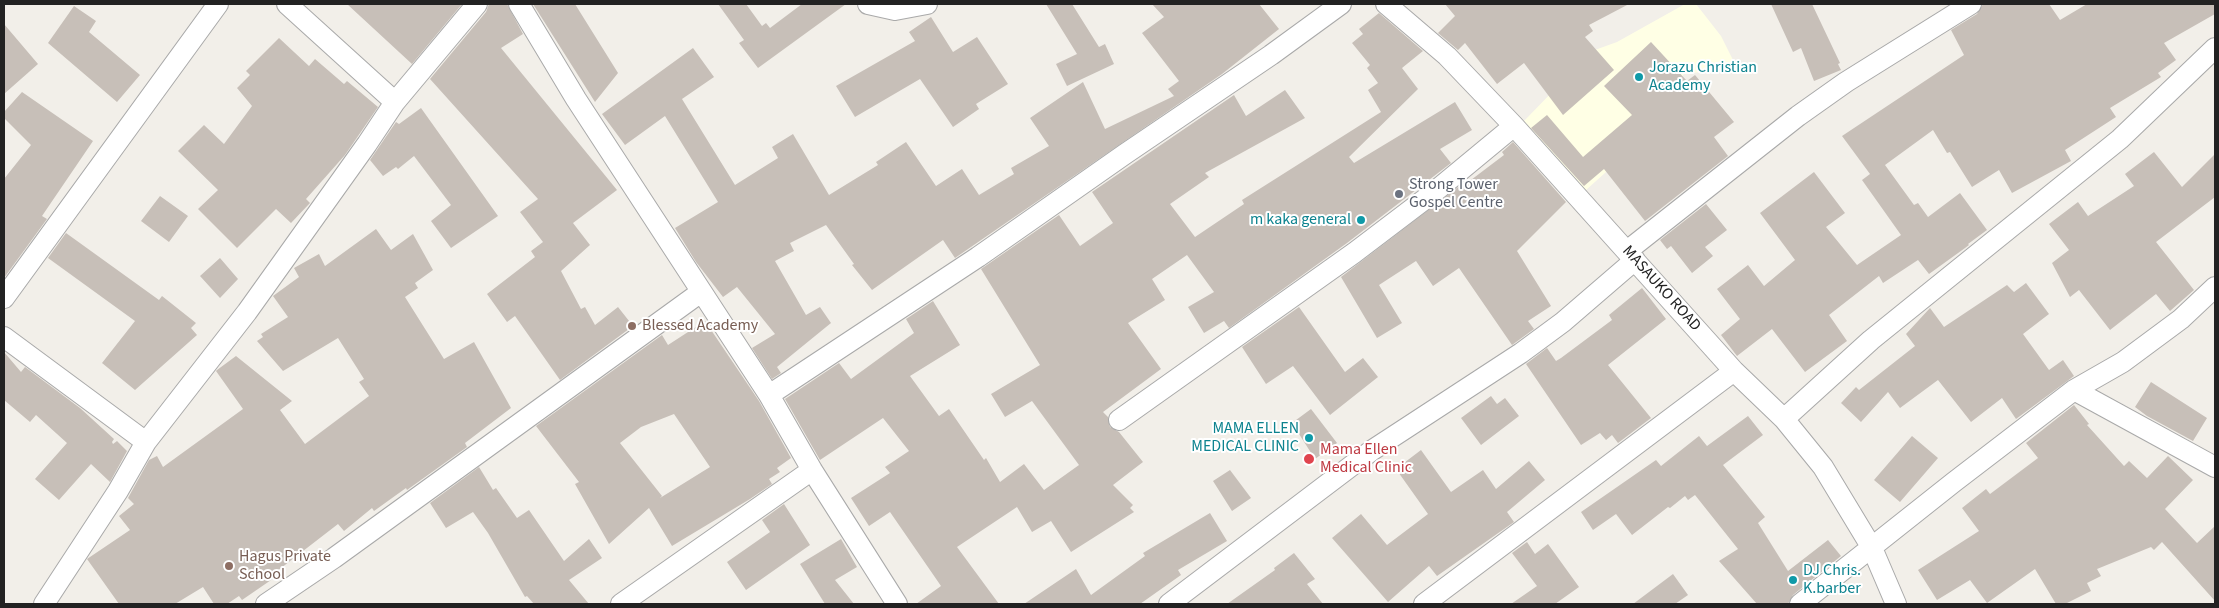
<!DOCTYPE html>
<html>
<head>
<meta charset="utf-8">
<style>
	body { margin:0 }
	#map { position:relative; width:2219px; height:608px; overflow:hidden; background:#f2efe9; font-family:"Source Sans 3",sans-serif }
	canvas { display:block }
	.frame { position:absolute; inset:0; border:5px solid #222; pointer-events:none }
</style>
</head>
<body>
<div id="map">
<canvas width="2219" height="608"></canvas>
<div class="frame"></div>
</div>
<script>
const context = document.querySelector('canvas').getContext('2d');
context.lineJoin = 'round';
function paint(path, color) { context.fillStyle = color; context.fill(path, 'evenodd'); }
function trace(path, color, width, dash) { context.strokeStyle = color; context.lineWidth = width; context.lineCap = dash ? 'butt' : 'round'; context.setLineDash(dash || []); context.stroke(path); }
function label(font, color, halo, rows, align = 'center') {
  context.font = font + ' "Source Sans 3",sans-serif'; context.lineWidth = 4; context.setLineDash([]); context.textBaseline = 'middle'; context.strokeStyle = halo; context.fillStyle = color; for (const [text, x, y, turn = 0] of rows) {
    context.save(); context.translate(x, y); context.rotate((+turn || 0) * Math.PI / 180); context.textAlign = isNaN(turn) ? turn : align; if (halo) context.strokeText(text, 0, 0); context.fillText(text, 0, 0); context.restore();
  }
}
paint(new Path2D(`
	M1685,4H1696L1721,36L1735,64L1710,71L1684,74L1642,133L1644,138L1586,190L1524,121L1592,51L1617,42Z`), '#ffffe5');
paint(new Path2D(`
	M347,4H462L412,64Z
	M489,4H507L523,34L501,48L617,190L573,223L590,245L561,271L581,309L585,307L595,325L618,307L633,326L560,380L515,316L507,322L487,294L535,257L531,251L543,242L520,212L538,199L430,79L486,12Z
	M533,4H575L618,73L595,102Z
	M718,4H746L762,26L766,23L770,28L802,4H846L758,68L739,43L744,40Z
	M1046,4H1072L1099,47L1105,44L1114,64L1067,86L1056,64L1077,54Z
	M1152,4H1259L1279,29L1222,74L955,258L943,240L872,290L852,265L854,264L826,225L790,243L794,251L775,261L806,315L820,307L831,323L777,367L781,373L772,379L752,348L775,334L737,287L723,297L696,262L675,228L718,202L665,116L625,145L602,114L693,48L714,77L682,99L735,185L778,158L772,147L793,134L829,195L878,165L876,162L906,142L936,186L962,169L979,195L1014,174L1011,168L1049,146L1030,118L1083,82L1105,129L1174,96L1168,89L1179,81L1142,33L1164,17Z
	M1445,4H1629L1589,25L1593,31L1585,37L1614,70L1563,115L1524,63L1497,84L1465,43L1458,50L1438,33L1455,16Z
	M1771,4H1812L1840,63L1838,64L1841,70L1814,81L1801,48L1793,52Z
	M1983,4H2049L2060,20L2087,4H2215V14L2164,43L2176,60L2158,73L2161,77L2110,108L2116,117L2065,150L2071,161L2012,193L1999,170L1972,187L1950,152L1947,153L1933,130L1885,165L1914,205L1918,203L1928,217L1960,193L1987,230L1968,244L1969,245L1965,248L1929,274L1918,260L1883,283L1879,276L1829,315L1847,341L1805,372L1772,329L1737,356L1721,335L1740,319L1717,289L1748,265L1764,286L1795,260L1760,213L1814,172L1845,213L1826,227L1857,265L1901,235L1862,180L1870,174L1842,136L1964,55L1951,30L1977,14Z
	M74,6L96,21L89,32L140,75L117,102L48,43Z
	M1379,13L1423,51L1402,68L1418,89L1349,157L1354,163L1455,102L1472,130L1440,149L1451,163L1347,243L1229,328L1224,321L1204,333L1188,307L1214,292L1187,255L1152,279L1165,300L1128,323L1161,369L1103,412L1108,417L1110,427L1119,432L1143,462L1113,485L1133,505L1130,508L1134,512L1071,552L1051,521L1032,532L1017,507L957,547L999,604H916L941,586L890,512L869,526L851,498L890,473L885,467L909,451L883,418L820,460L785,399L839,363L851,379L914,333L906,319L933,301L960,345L910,376L939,416L949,409L984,460L986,458L1000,482L1024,464L1044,490L1079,465L1032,401L1005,417L991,394L1040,365L981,269L1059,215L1080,246L1113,223L1092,192L1234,95L1246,116L1285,90L1305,118L1205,173L1209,177L1170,204L1195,237L1244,204L1242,200L1381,112L1368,90L1378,83L1367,68L1370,65L1352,43L1363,34L1359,29Z
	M931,17L953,52L977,37L1008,84L976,104L979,109L953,127L920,79L855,117L836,86L915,41L909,32Z
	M4,24L38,64L4,94Z
	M279,38L309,66L315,59L344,84L347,81L378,107L345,155L306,199L310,203L291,223L276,209L237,248L198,209L218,190L178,151L204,125L224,144L252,106L237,88L250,75L246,71Z
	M1651,42L1687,81L1695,75L1734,122L1714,137L1728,156L1645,221L1604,169L1584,186L1531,128L1547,115L1583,157L1632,115L1604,86Z
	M22,92L93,141L42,216L47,219L4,278V179L31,145L4,118V112Z
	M421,108L498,216L451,248L431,221L451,205L414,156L398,169L396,167L383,176L370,160L396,122L399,124Z
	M1513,142L1566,202L1517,251L1551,306L1528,321L1534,329L1512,345L1459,268L1433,286L1416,261L1379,285L1402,323L1377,338L1341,277L1466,181L1467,183L1504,155L1502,152Z
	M2154,152L2182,187L2215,154V197L2156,242L2194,290L2170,311L2156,294L2110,330L2079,290L2070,297L2052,263L2069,250L2049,224L2078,202L2088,216L2134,186L2125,174Z
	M160,196L188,216L169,242L141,221Z
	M1706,204L1727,230L1705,247L1713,256L1692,273L1671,246L1667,249L1660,240Z
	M376,229L391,250L413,234L433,270L415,283L418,288L405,297L444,359L474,342L511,408L465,443L467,447L407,490L406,488L374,511L372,508L344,531L338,524L272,575L274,578L242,600L239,596L227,604H214L203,587L175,604H119L87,559L130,530L119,516L134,504L128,498L149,460L157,456L163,467L243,409L216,371L217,370L236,356L292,401L280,410L305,444L369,396L359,382L364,379L338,338L283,371L257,341L263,337L261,334L288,317L273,296L299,277L294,268L319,254L325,266Z
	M66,233L159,300L162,296L196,323L191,328L197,335L135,390L102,363L135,321L48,258Z
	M220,258L238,279L220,298L200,276Z
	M2026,283L2049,314L2023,334L2049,370L2063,360L2074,376L2016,419L2002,398L1971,422L1938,380L1900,408L1888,392L1861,422L1841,403L1856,387L1859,390L1915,346L1906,334L1930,308L1944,327L2007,285L2014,292Z
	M1642,288L1666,319L1608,365L1651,418L1618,443L1612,435L1606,440L1600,433L1581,445L1526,364L1547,348L1556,361L1561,358L1612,320L1609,315Z
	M1299,307L1345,372L1363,358L1378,377L1330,415L1293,366L1266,384L1242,347Z
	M705,321L759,401L791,458L777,468L780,472L769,479L772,484L750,499L672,546L649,508L609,544L575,484L579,482L536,426L662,335L668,345ZM674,414L710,467L660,498L662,496L620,443L641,427Z
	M4,352L21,372L25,367L80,408L114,439L112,442L113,444L117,441L127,451L110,482L91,464L59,500L35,479L67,443L36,415L30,422L4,400Z
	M2151,382L2207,418L2193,441L2147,416L2135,407Z
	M1491,396L1497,404L1505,398L1519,416L1481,445L1461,418Z
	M2074,405L2089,424L2087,425L2124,466L2129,461L2147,478L2168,456L2193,480L2165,509L2197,543L2215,526V601L2162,542L2154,550L2151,547L2097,569L2101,576L2087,583L2091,591L2065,604H2056L2035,569L1987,603L1970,580L1937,600L1918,570L1979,531L1962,508L1986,489L1990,494L2038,458L2026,443Z
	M1311,409L1337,443L1315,459L1292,423Z
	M1748,416L1763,435L1723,465L1765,517L1758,523L1788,571L1828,540L1841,556L1793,595L1788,604H1757L1719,561L1738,549L1695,495L1688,500L1685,496L1670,508L1668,507L1632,535L1616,514L1593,530L1581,512L1656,460L1661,466L1699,436L1707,446Z
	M1912,436L1938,458L1900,502L1874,480Z
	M1421,450L1451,492L1483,470L1496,489L1529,461L1545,480L1507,512L1514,522L1437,576L1429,566L1388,602L1332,538L1361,514L1387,545L1428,514L1396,469Z
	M479,467L493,490L496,488L517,518L529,510L564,561L589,539L602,558L569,580L589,604H534L527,596L525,597L488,533L473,512L446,528L430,503Z
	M1230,470L1251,498L1232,511L1213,481Z
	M784,504L810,545L746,590L727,562L770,532L762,520Z
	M1210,513L1227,541L1178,570L1181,575L1140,604H1024L1076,569L1091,595L1145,556L1143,553Z
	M841,539L857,567L835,580L854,604H825L800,564Z
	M1527,542L1535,554L1548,544L1579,587L1555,604H1511L1537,586L1512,553Z
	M1294,553L1315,579L1307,584L1323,604H1227L1275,570L1274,568Z
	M1673,574L1688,595L1675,604H1633Z`), '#c7bfb8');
const minor = new Path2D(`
	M287,4L395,102
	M519,4L576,99L769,395L812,470L897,604
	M868,4L895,10L927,4
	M1386,4L1447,56L1514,126L1734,371L1784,419L1823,467L1872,548L1896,604
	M1627,251L1798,116L1846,82L1971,4
	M4,298L218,4
	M4,337L146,442
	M2074,390L2215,467
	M769,395L978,257L1125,154L1271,55L1341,4
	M1784,419L1871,340L2120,139L2215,48
	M1119,420L1354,253L1433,193L1514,126
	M44,604L118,491L146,442L247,312L367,144L395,102L477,4
	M266,604L334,558L701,292
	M621,604L812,470
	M1169,604L1371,451L1521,353L1563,322L1635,260
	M1424,604L1734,371
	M1800,604L1954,482L2074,390L2123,362L2181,319L2215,287`);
trace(minor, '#a9a9a9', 22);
trace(minor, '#fff', 20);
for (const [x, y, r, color] of [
	[1639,77,5,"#0f9aa8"],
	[1399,194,5,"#6b7280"],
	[1361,220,5,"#0f9aa8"],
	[632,326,5,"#8d6e63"],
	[1309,438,5,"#0f9aa8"],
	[1309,459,6,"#e0444e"],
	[229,566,5,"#8d6e63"],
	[1793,580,5,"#0f9aa8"]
]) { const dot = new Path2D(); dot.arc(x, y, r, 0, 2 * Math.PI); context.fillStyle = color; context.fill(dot); trace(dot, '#fff', 2); }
label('16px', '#0d838f', '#fff', [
	["Jorazu Christian",1649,68],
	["Academy",1649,86],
	["m kaka general",1351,220,"right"],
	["MAMA ELLEN",1299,429,"right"],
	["MEDICAL CLINIC",1299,447,"right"],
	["DJ Chris.",1803,571],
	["K.barber",1803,589]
], 'left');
label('16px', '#5b616d', '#fff', [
	["Strong Tower",1409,185],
	["Gospel Centre",1409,203]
], 'left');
label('16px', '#222', '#fff', [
	["MASAUKO ROAD",1661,289,48]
]);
label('16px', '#785e54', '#fff', [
	["Blessed Academy",642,326],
	["Hagus Private",239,557],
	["School",239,575]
], 'left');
label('16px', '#be3a42', '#fff', [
	["Mama Ellen",1320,450],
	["Medical Clinic",1320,468]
], 'left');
</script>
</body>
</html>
